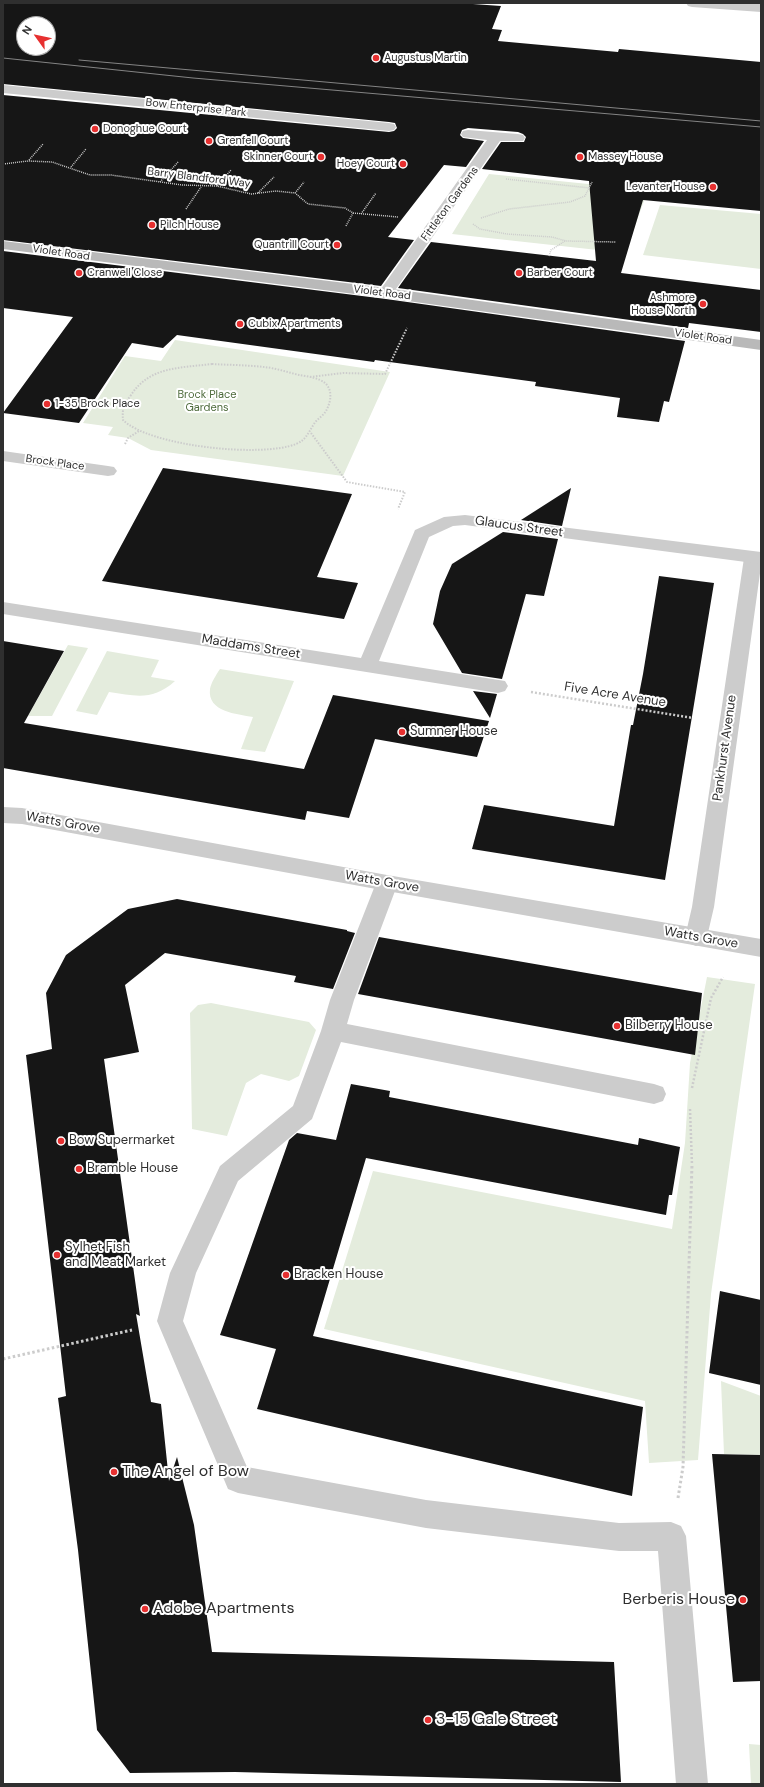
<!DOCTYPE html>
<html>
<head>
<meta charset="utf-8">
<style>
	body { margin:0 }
	#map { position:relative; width:764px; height:1787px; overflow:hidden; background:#fff; font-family:"DM Sans",sans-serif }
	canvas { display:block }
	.frame { position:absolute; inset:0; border:4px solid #2f2f2f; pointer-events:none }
	.north { position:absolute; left:16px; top:16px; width:40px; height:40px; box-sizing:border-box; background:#fff; border:1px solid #acacac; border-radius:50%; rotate:303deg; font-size:11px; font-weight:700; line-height:16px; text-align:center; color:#2f2f2f }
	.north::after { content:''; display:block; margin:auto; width:14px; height:18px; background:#e73030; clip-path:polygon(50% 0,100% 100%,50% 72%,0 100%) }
</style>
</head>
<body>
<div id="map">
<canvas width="764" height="1787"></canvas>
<div class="frame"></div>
<div class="north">N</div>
</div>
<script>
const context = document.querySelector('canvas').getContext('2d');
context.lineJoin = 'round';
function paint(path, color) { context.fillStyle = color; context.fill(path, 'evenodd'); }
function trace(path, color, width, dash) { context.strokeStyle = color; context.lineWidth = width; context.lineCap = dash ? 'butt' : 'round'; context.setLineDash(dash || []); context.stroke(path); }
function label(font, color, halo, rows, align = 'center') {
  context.font = font + ' "DM Sans",sans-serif'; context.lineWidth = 4; context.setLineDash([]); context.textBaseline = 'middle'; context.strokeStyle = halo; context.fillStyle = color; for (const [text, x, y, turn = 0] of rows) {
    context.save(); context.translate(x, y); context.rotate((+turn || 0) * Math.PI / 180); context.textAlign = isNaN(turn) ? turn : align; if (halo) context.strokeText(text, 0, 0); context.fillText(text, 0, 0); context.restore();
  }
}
paint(new Path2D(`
	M489,174L648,190L625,253L452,234Z
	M660,205L761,214V269L643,255Z
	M175,340L390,372L343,476L151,450L128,438L108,435L113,427L83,423L125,356L161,361Z
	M68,645L88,648L52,716H28Z
	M107,651L159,660L151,677L175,681C153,701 136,696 109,692L97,715L76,711Z
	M220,669L294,681L265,752L241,749L253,717C237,714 207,712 210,689C211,683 216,675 220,669Z
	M707,977L755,984L711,1294L698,1460L649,1463L645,1401L324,1329L373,1171L672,1229L685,1143L690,1063Z
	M211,1003L309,1022L316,1030L299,1076L289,1081L261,1074L246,1083L227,1136L192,1129L190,1013L198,1005Z
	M721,1381L761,1396V1455L724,1454Z
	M749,1744L761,1745V1784H751Z`), '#e4ecdd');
paint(new Path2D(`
	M3,3H459L501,6L492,29L502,30L498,41L618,52L619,49L761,62V211L643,200L621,273L761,290V332L689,323L688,328L398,288L431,242L596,261L589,181L482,169L501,142H524L526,137L523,134L518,132L468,128L462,130L460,135L463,138L484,141L466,167L444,165L388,237L414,240L381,286L3,240V95L389,132L394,131L397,128L395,123L389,122L3,84ZM24,24H48V48H24Z
	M3,251L386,299L685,341L669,402L664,401L659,422L617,417L620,398L535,386L536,382L375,360L374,362L177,335L163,348L132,343L79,423L3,413L73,317L3,308Z
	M163,468L352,494L317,577L358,583L344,619L102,581Z
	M571,488L562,526L521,520Z
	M503,532L558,539L544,596L526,594L502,679L462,673L433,624L440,591L452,564Z
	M659,576L714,583L665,880L472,849L484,805L614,826L631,725H633L643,674Z
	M3,641L64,651L24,723L304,769L333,695L489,721L477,757L375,739L349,818L307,811L305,820L3,768Z
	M473,691L497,694L490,718Z
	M177,899L347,930V931L355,933L333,989L294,982L296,976L165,953L125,985L139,1052L104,1059L140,1316L136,1314L151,1402L161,1404L169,1481L177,1457L194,1525L212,1652L614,1662L621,1782L235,1772L130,1773L97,1730L78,1550L58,1398L66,1396L26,1055L52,1049L46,993L66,955L128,909Z
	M379,937L702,993L695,1055L358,994Z
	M351,1084L390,1091L389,1097L638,1145L639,1138L680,1147L672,1195H669L666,1215L366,1158L313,1336L643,1407L632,1496L257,1409L276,1349L220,1335L289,1140L297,1133L336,1140Z
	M720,1291L761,1300V1385L709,1373Z
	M712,1454L761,1455V1681L733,1682Z`), '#161616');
trace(new Path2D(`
	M29,160L43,144
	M3,164L28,161L52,162L90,175H111L182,185L217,186L251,194L276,191L295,193L308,204L345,208L353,213L398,217
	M71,167L86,149
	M506,179L590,188
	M160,182L178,162
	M217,186L231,170
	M258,193L274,177
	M295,193L304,182
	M186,209L201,187
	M361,214L376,193
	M481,218L509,209L570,202L585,196L592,182
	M473,224L480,229L507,234L552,237L566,241L616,242
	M346,226L353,213
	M549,256L551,250L565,241`), '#ccc', 1.5, [1, 1]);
trace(new Path2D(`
	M212,364C229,365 247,365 264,367C275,368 287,372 299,375C307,376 319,378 325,383C333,390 331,402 326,411C323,416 317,419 314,424C308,433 306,440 296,444C261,458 149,446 123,420C122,407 124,405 131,395C150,366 181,368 212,364Z
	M310,377L343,373L385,374L407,328
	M311,433L347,482L405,492L398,509
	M125,444L128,438L139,431`), '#ccc', 2, [1.5, 1.5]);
trace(new Path2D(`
	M531,692L693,718
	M692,1088L711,998L723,977
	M690,1109L692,1165`), '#ccc', 2.5, [2, 2]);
trace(new Path2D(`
	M3,1359L132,1330
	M678,1498L683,1467L692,1164`), '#ccc', 3, [2.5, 2.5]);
paint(new Path2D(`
	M3,85L389,123L394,124L396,127L394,130L389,131L3,93Z
	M753,552L759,554L761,566L714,907L707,937L704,943L696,946L688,943L685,937L692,907L744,558L747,554Z
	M387,875L395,877L398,883L354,1000L347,1024L654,1084L663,1087L666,1094L663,1101L654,1104L341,1042L312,1119L238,1181L196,1273L183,1321L247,1467L426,1500L619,1523L671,1522L681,1526L686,1536L708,1784H676L658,1551H619L426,1528L238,1493L228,1489L157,1321L170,1273L220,1166L293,1106L321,1031L330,1000L376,883L379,877Z`), '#ccc');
paint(new Path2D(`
	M686,3L761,4V12L692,7L688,6Z
	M468,130L518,134L523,135L525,138L523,141H500L391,296L386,298L381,296L378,293L487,140L463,137L461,134L463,131Z
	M3,451L108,466L114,467L117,471L114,475L108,476L3,461Z
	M465,515L761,552V564L465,525L453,526L429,537L379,661L505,681L508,686L505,691L498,693L3,614V602L361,658L415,530L444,517Z
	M3,807L22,808L387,875L761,939V957L387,891L22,824L3,823Z`), '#ccc');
paint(new Path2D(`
	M3,241L386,288L761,340V350L386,298L3,249Z`), '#b9b9b9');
trace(new Path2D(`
	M3,58L193,78L761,127
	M79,60L761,121`), '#848484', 1);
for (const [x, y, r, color] of [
	[376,58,4,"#e73030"],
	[95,129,4,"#e73030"],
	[209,141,4,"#e73030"],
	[321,157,4,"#e73030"],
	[580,157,4,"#e73030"],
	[403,164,4,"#e73030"],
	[713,187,4,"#e73030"],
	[152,225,4,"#e73030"],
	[337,245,4,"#e73030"],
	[79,273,4,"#e73030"],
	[519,273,4,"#e73030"],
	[703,304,4,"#e73030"],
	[240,324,4,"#e73030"],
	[47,404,4,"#e73030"],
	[402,732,4,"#e73030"],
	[617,1026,4,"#e73030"],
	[61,1141,4,"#e73030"],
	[79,1169,4,"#e73030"],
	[57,1255,4,"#e73030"],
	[286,1275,4,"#e73030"],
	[114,1472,4,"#e73030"],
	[743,1600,4,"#e73030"],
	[145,1609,4,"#e73030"],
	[428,1720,4,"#e73030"]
]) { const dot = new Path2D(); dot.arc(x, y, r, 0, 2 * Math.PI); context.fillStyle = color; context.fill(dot); trace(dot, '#fff', 1.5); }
label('11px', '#2f2f2f', '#fff', [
	["Augustus Martin",384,58],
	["Donoghue Court",103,129],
	["Grenfell Court",217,141],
	["Skinner Court",313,157,"right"],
	["Massey House",588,157],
	["Hoey Court",395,164,"right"],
	["Levanter House",705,187,"right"],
	["Pilch House",160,225],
	["Quantrill Court",329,245,"right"],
	["Cranwell Close",87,273],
	["Barber Court",527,273],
	["Ashmore",695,298,"right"],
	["House North",695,311,"right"],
	["Cubix Apartments",248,324],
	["1-35 Brock Place",55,404]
], 'left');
label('11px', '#2f2f2f', '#fff', [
	["Bow Enterprise Park",196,108,6],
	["Barry Blandford Way",199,178,7],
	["Fittleton Gardens",450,204,-54],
	["Violet Road",61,253,8],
	["Violet Road",382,293,7],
	["Violet Road",703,337,8],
	["Brock Place",55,463,8]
]);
label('11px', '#4e6b3c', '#fff', [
	["Brock Place",207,395],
	["Gardens",207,408]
]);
label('13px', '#2f2f2f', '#fff', [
	["Glaucus Street",519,527,8],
	["Maddams Street",251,647,9],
	["Five Acre Avenue",615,695,9],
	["Pankhurst Avenue",725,748,-82],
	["Watts Grove",63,823,10],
	["Watts Grove",382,882,10],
	["Watts Grove",701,938,10]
]);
label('13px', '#2f2f2f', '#fff', [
	["Sumner House",410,732],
	["Bilberry House",625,1026],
	["Bow Supermarket",69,1141],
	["Bramble House",87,1169],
	["Sylhet Fish",65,1248],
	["and Meat Market",65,1263],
	["Bracken House",294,1275]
], 'left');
label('16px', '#2f2f2f', '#fff', [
	["The Angel of Bow",122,1472],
	["Berberis House",735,1600,"right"],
	["Adobe Apartments",153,1609],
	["3-15 Gale Street",436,1720]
], 'left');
</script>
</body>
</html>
